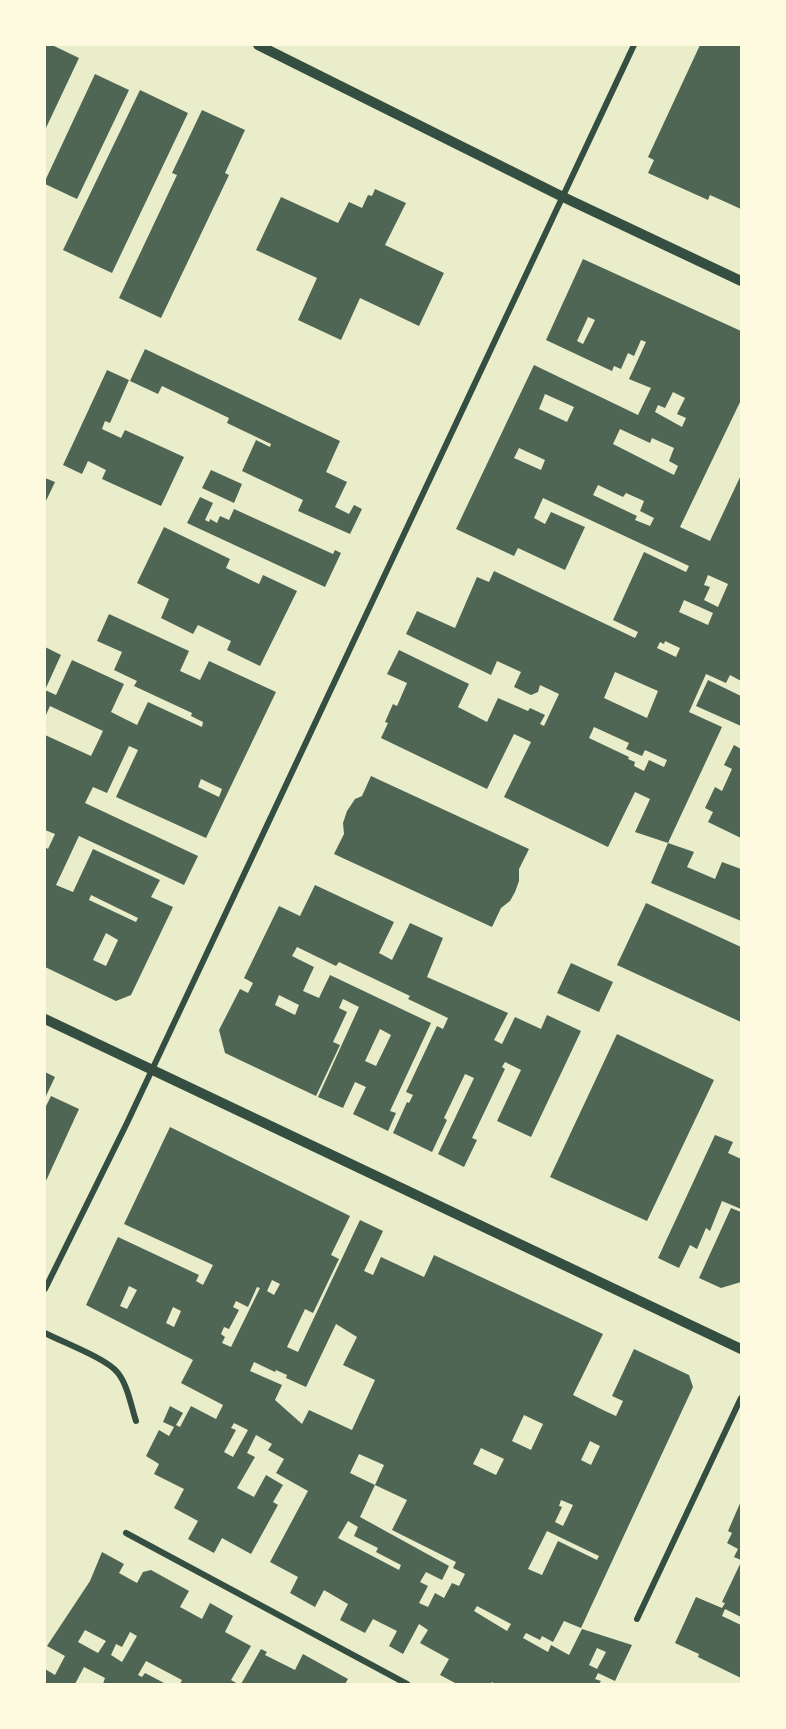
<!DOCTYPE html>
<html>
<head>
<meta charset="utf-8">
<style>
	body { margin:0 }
	#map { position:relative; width:786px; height:1729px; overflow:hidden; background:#e9edc9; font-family:"DejaVu Sans",sans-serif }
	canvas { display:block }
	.frame { position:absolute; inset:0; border:46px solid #fefae0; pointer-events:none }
</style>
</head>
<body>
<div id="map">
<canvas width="786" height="1729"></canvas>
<div class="frame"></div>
</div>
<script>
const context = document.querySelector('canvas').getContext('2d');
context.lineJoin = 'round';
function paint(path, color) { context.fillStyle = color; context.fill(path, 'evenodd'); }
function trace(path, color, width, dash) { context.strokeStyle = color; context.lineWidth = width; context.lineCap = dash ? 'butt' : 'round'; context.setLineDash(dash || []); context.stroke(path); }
paint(new Path2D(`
	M45,45H52L79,58L45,130Z
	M700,45H741V209L710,195L708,200L648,173L654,160L648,157Z
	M95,74L129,90L77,199L45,184V181Z
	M140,90L188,113L112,273L63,250Z
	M202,110L245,130L225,173L229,175L161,318L119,298L177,175L172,173Z
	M375,189L406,203L385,245L444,273L419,326L360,298L341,340L298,320L317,278L256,250L281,197L338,223L349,202L362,208L368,195L372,196Z
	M583,259L741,331V400L680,527L710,541L741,475V681L730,675L726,683L706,674L689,712L722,727L668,843L635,832L650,799L635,792L608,847L504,797L531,742L514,734L487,789L381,738L388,723L385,722L393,704L397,706L407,683L387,674L399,650L469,684L458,707L487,722L498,698L528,711L530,708L545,715L540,724L544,726L559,694L540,685L538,692L531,695L514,687L521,672L497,661L491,675L406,634L417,611L455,628L477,577L489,582L494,571L635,638L638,632L613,620L644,552L686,572L689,566L543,498L534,518L545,524L551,512L585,527L565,570L518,548L514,556L456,529L534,365L638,415L651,388L629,379L646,342L641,340L634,356L628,353L621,369L614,366L612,371L546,340ZM588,317L595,320L583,344L577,341ZM673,392L685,398L677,414L686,418L682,427L655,412L658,405L665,408ZM545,394L574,407L567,422L539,409ZM620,429L650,443L652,438L674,448L669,461L678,466L674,475L613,444ZM519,448L545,460L541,470L514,458ZM598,485L623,497L626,493L644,501L640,511L654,518L650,526L635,520L637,516L593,495ZM708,575L728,584L718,607L704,600L710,587L704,585ZM684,600L713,613L708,625L679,612ZM665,641L680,648L676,657L657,648L660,642L664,644ZM615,672L658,691L647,718L604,698ZM594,727L629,743L626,749L642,756L645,750L667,760L664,767L649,760L644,771L634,766L635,762L628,759L629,757L589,738Z
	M145,349L340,441L326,472L347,482L335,507L349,514L354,505L362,509L350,534L298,511L303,500L242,471L256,440L270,447L271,444L227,423L229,418L162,386L158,394L130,381Z
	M107,370L129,380L110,423L105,421L102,429L121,438L125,430L184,457L161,506L102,479L106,470L88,461L82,474L63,465Z
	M211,470L242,484L234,503L202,488Z
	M45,478L55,482L45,503Z
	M200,497L213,503L205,520L209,522L210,519L217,523L220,516L229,520L234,509L333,554L335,550L341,553L325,587L187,523Z
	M164,527L230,559L226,568L259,584L263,575L297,591L260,666L227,650L231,641L198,625L193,634L161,618L169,599L137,583Z
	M109,614L189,651L180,671L200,680L209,661L276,692L206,838L116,797L138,750L129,746L107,793L93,787L85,803L198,856L184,885L79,836L56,885L73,892L93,849L160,880L151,897L173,907L131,995L116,1001L45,967V847L48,849L55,834L45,830V735L91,756L103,731L50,706L45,717V647L61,655L45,690L56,695L72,660L124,684L111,712L137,725L148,702L202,727L203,722L191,716L192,713L134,686L137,681L114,670L122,652L97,641ZM201,779L222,789L219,797L198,787ZM91,895L138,918L136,922L89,900ZM106,933L118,940L106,966L93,960Z
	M708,680L741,696V726L696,706Z
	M734,745L741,749V838L708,822L713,812L705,808L715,787L722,791L732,769L724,765Z
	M371,776L529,849L519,869V881L515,892L510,901L501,908L492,927L334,854L344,834L343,823L347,811L355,799L362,796Z
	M668,843L694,852L687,867L715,879L722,862L741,869V921L651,883Z
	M315,885L394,922L379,953L392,960L410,923L443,938L427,977L508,1013L494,1040L502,1044L515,1017L541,1029L547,1015L581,1031L531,1137L497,1121L521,1070L505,1062L502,1067L505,1069L472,1138L477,1140L464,1167L438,1154L474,1078L465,1074L444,1118L447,1120L432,1152L393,1133L407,1102L409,1103L413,1095L406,1092L437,1026L443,1029L448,1018L408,999L410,996L339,962L336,966L297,947L292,956L314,967L303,991L319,998L330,975L431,1023L390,1111L396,1113L388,1131L353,1114L366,1087L355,1082L343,1108L318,1097L359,1007L343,999L339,1008L347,1012L333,1042L340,1045L316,1096L225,1053L219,1030L240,989L248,993L253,983L244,978L279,906L300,916ZM279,995L299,1005L295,1015L275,1005ZM380,1029L391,1035L376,1066L365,1061Z
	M646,903L741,947V1022L617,965Z
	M571,963L613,982L599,1012L557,993Z
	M617,1034L714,1080L647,1221L550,1177Z
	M45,1072L55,1077L45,1098Z
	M51,1096L79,1109L45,1183V1108Z
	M170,1127L350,1216L331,1255L339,1259L313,1313L305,1309L287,1347L298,1352L360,1220L383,1231L364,1271L373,1275L381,1257L424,1277L434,1255L603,1334L573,1395L605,1411L616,1416L623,1401L612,1396L634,1349L689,1375L693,1387L581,1628L564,1621L553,1642L542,1636L540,1640L526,1633L523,1638L548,1652L551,1645L569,1655L582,1629L632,1645L615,1681L598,1673L595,1679L601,1681L599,1684H495L492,1682L491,1684H457L440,1675L449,1659L420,1643L428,1630L419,1624L403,1654L389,1646L397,1631L373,1619L365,1633L340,1620L348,1604L324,1590L315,1607L290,1593L298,1577L270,1562L308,1491L276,1473L284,1459L268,1450L272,1444L256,1435L247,1453L255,1457L237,1488L254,1497L266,1475L283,1485L273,1502L278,1505L251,1554L222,1538L214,1553L188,1539L198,1521L174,1508L184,1489L154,1474L159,1464L146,1456L159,1430L169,1436L174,1427L163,1422L170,1406L183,1413L176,1425L180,1427L191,1406L216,1419L223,1405L181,1383L193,1360L86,1305L118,1237L199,1275L196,1281L203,1285L213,1265L124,1224ZM272,1280L280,1284L274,1295L267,1291ZM129,1286L137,1290L127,1309L120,1306ZM257,1287L260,1288L231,1347L222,1343L225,1337L221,1334L224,1327L229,1329L239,1310L233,1307L236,1301L248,1307ZM173,1307L181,1311L174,1327L166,1323ZM336,1324L357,1337L343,1365L375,1380L352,1430L309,1410L302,1424L275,1400L282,1385L250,1371L254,1362L275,1372L276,1370L287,1375L286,1378L306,1387ZM524,1415L543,1424L531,1450L512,1441ZM234,1423L248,1430L233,1457L224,1452L236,1430L231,1428ZM590,1441L600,1446L591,1465L581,1460ZM481,1448L504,1459L496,1475L473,1464ZM359,1454L384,1465L375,1485L350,1473ZM375,1485L407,1500L392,1530L456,1562L453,1568L465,1574L459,1586L452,1583L444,1598L435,1593L428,1607L419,1603L428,1586L420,1582L426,1572L442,1580L449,1566L360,1517ZM561,1500L573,1505L563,1526L555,1522L562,1507L559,1506ZM348,1521L358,1527L354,1536L378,1548L376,1552L401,1565L399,1570L338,1538ZM547,1531L599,1556L597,1560L558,1541L542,1575L528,1569ZM477,1606L511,1624L507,1631L474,1611ZM597,1648L606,1652L597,1669L589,1665Z
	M715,1135L733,1142L728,1153L741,1159V1209L722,1201L710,1231L706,1228L697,1249L690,1245L679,1268L658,1258Z
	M731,1208L741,1212V1282L721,1288L699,1278Z
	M741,1501V1560L734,1557L738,1549L727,1543L732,1533L728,1531Z
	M102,1552L124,1564L119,1573L137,1583L143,1572L151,1570L189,1591L180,1607L202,1619L210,1603L233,1616L225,1632L251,1646L231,1680L238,1684H180L182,1680L146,1661L138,1675L142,1677L145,1673L166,1684H103L105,1678L84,1667L75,1684H45V1669L55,1675L65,1656L47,1646L90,1581ZM85,1630L106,1641L98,1653L78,1642ZM130,1632L137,1636L122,1662L111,1655L116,1644L122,1647Z
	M741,1562V1617L725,1609L722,1616L741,1625V1678L698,1657L699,1654L675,1643L696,1597L722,1608L725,1603L722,1602Z
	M261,1649L267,1652L265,1655L295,1670L303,1654L348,1679L345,1684H241Z`), '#4f6655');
trace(new Path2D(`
	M45,1289L127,1123L634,45
	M45,1333C62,1342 108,1359 118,1373C128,1386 131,1406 136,1421
	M126,1533L407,1684
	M637,1619L741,1398`), '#344e41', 6);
trace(new Path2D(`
	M258,45L561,196L741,281
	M45,1019L741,1349`), '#344e41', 10);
</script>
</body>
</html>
